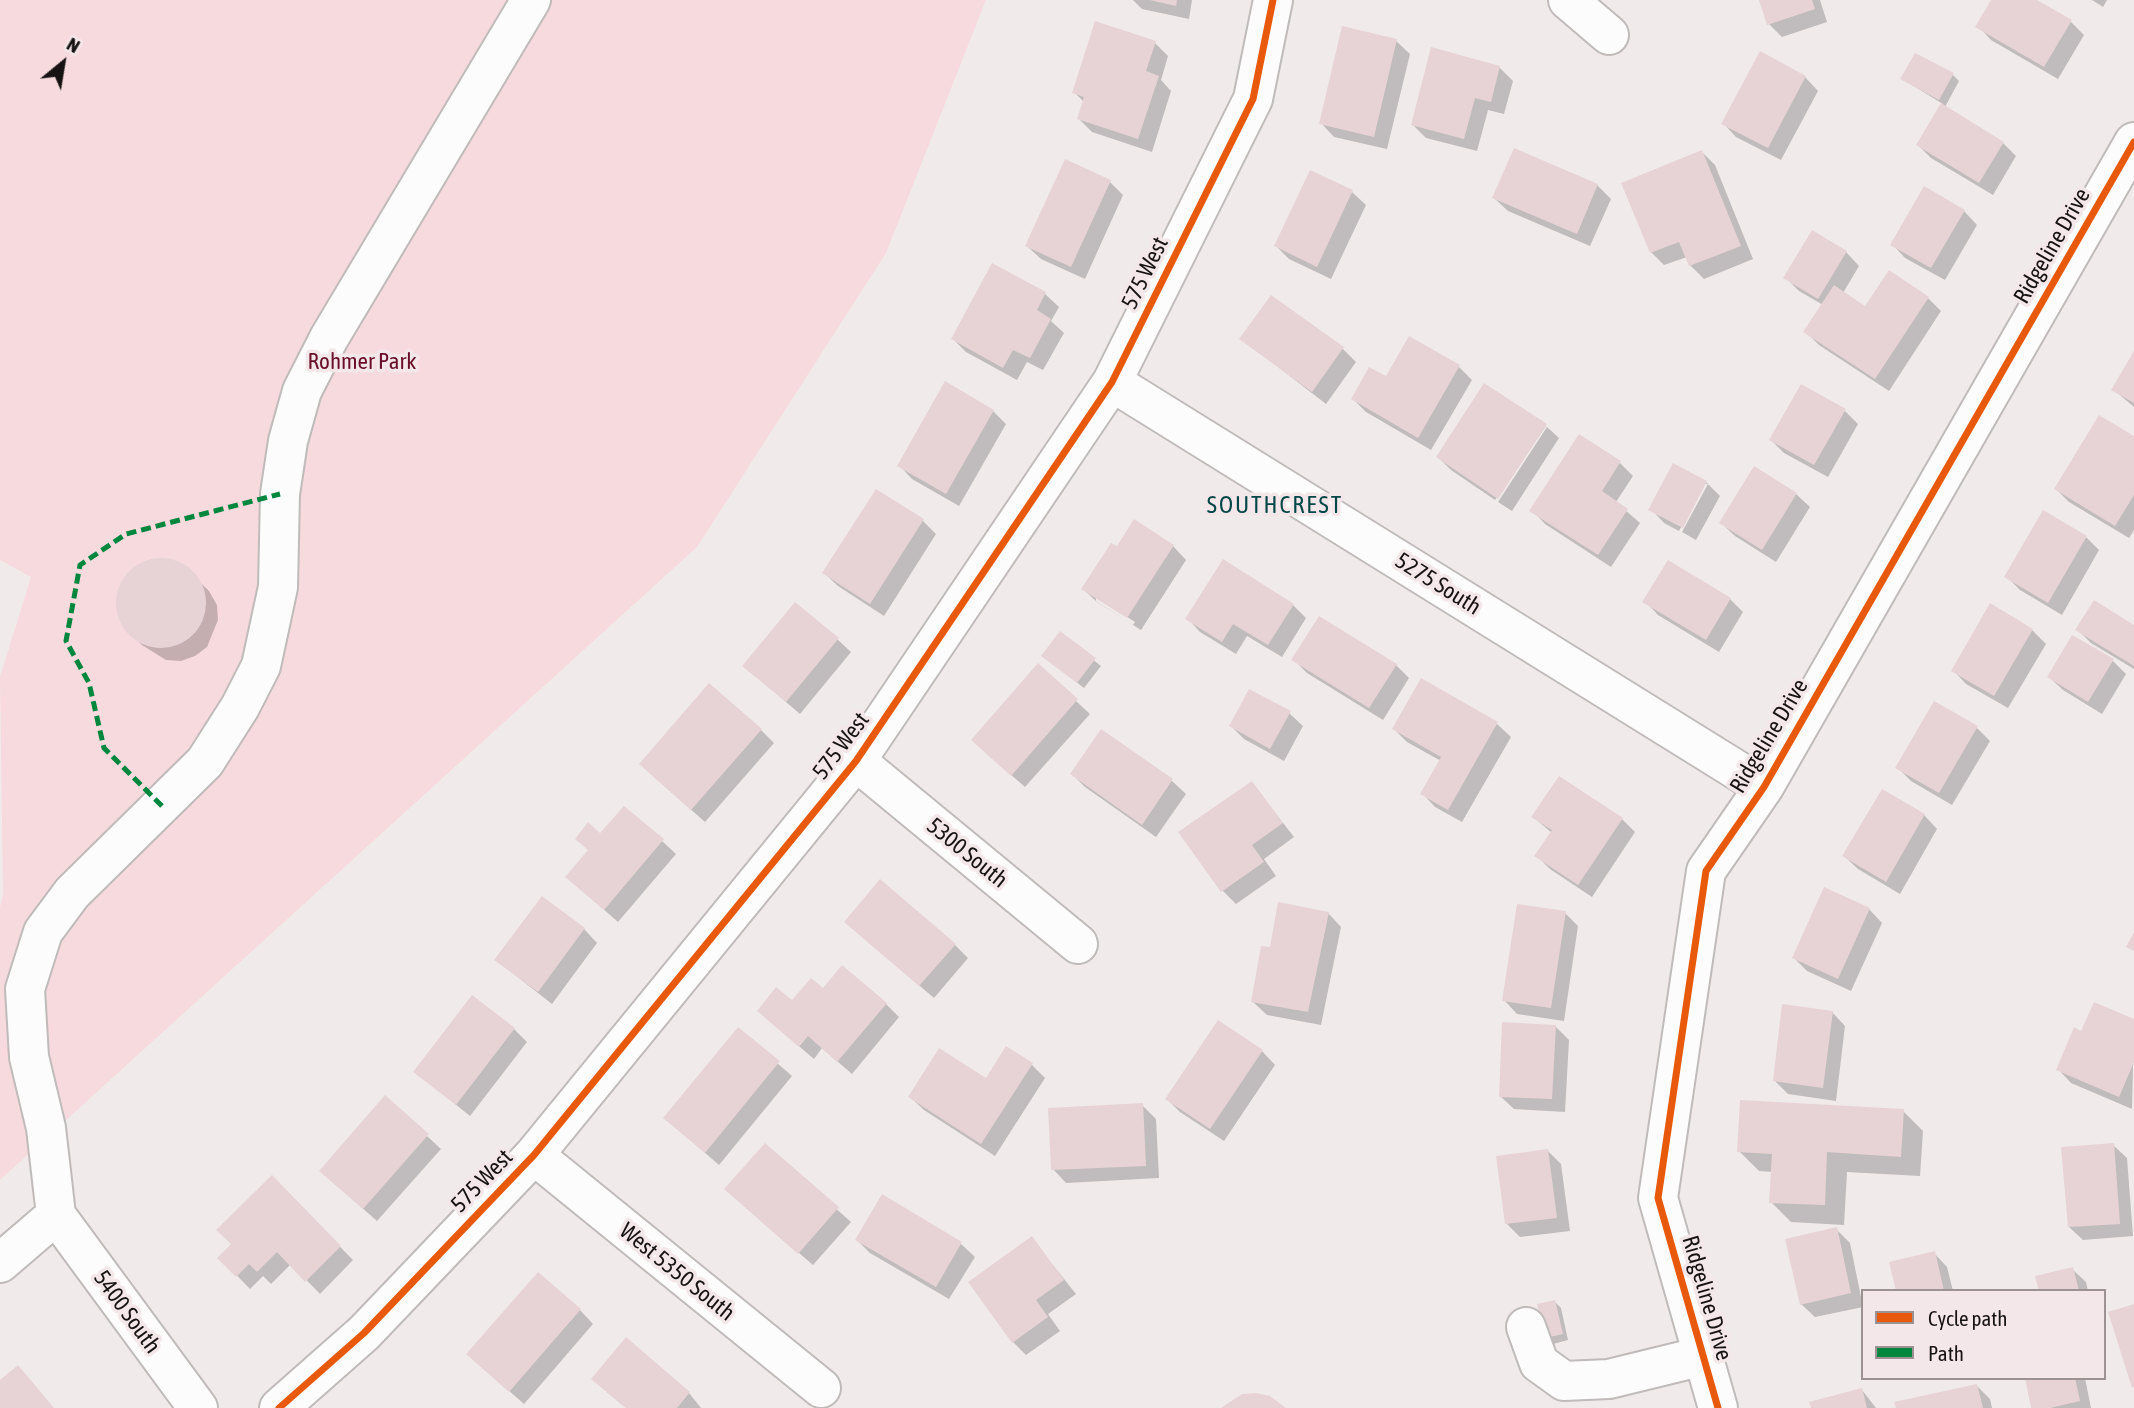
<!DOCTYPE html>
<html>
<head>
<meta charset="utf-8">
<style>
	body { margin:0 }
	#map { position:relative; width:2134px; height:1408px; overflow:hidden; background:#f1eaeb; font-family:"Asap Condensed",sans-serif }
	canvas { display:block }
	.legend { position:absolute; left:1861px; top:1289px; width:245px; height:91px; box-sizing:border-box; background:#f4e7e9; border:2px solid #9c9294; margin:0; padding:9px 12px; list-style:none; font-size:21px; color:#171314 }
	.legend li { display:flex; align-items:center; gap:14px; height:35px }
	.legend b { width:35px; border:2px solid #9c9294 }
	.north { position:absolute; left:28px; top:28px; width:70px; height:70px; -webkit-text-stroke:5px #f4e7e9; paint-order:stroke; rotate:30deg; font-size:19px; font-weight:700; line-height:28px; text-align:center; color:#171314 }
	.north::after { content:''; display:block; margin:auto; width:24px; height:32px; background:#171314; clip-path:polygon(50% 0,100% 100%,50% 72%,0 100%) }
</style>
</head>
<body>
<div id="map">
<canvas width="2134" height="1408"></canvas>
<ul class="legend">
<li><b style="height:9px;background:#e8590c"></b>Cycle path</li>
<li><b style="height:9px;background:#00873e"></b>Path</li>
</ul>
<div class="north">N</div>
</div>
<script>
const context = document.querySelector('canvas').getContext('2d');
context.lineJoin = 'round';
function paint(path, color) { context.fillStyle = color; context.fill(path, 'evenodd'); }
function trace(path, color, width, dash) { context.strokeStyle = color; context.lineWidth = width; context.lineCap = dash ? 'butt' : 'round'; context.setLineDash(dash || []); context.stroke(path); }
function label(font, color, halo, rows, align = 'center') {
  context.font = font + ' "Asap Condensed",sans-serif'; context.lineWidth = 7; context.setLineDash([]); context.textBaseline = 'middle'; context.strokeStyle = halo; context.fillStyle = color; for (const [text, x, y, turn = 0] of rows) {
    context.save(); context.translate(x, y); context.rotate((+turn || 0) * Math.PI / 180); context.textAlign = isNaN(turn) ? turn : align; if (halo) context.strokeText(text, 0, 0); context.fillText(text, 0, 0); context.restore();
  }
}
paint(new Path2D(`
	M0,0H986L886,253L697,547L0,1180V907L3,894L0,677L31,577L0,560Z`), '#f7dadd');
paint(new Path2D(`
	M1133,0H1192L1189,19L1142,9Z
	M1761,0H1820L1827,22L1782,37L1769,24Z
	M1993,0H2034L2071,22L2084,35L2058,79L1991,40L1978,26Z
	M2092,0H2107L2103,7Z
	M1396,41L1410,54L1387,149L1334,137L1321,123Z
	M1155,43L1168,56L1161,80L1171,91L1152,152L1092,132L1079,119L1084,102L1074,92Z
	M1499,67L1513,81L1504,114L1488,110L1477,151L1426,138L1412,124Z
	M1953,75L1959,81L1945,107L2003,143L2016,156L1993,195L1931,158L1918,145L1943,104L1902,79Z
	M1805,77L1818,91L1781,160L1736,137L1723,123Z
	M1515,150L1597,185L1611,199L1590,246L1508,211L1494,198Z
	M1702,152L1715,165L1753,259L1704,279L1690,265L1687,257L1664,265L1651,252Z
	M1311,172L1352,192L1366,205L1331,279L1289,259L1276,246Z
	M1110,182L1123,195L1085,279L1041,259L1027,246Z
	M1964,211L1977,225L1945,280L1905,258L1892,244Z
	M1846,252L1859,266L1843,293L1866,308L1928,298L1941,311L1889,391L1819,345L1806,332L1823,305L1799,291L1785,277Z
	M993,265L1045,294L1059,307L1051,321L1064,333L1043,370L1027,362L1017,380L966,352L953,339Z
	M1242,339L1343,349L1356,362L1326,404Z
	M2134,355V407L2114,390Z
	M1458,366L1472,380L1431,450L1366,412L1353,399L1386,379Z
	M1484,385L1546,426L1495,500L1451,470L1438,457Z
	M1801,386L1845,411L1858,424L1828,477L1784,453L1771,440Z
	M993,411L1006,424L959,506L912,479L899,465Z
	M1547,427L1559,438L1512,511L1498,502Z
	M2134,438V530L2129,538L2069,502L2056,489Z
	M1620,463L1633,476L1616,502L1640,523L1611,567L1545,524L1532,510Z
	M1674,465L1706,482L1720,496L1696,540L1682,532L1708,484H1704L1679,531L1664,523L1651,509Z
	M876,491L923,521L936,534L884,616L838,586L824,573Z
	M1796,494L1810,507L1776,562L1735,536L1721,523Z
	M2086,537L2099,550L2062,615L2020,590L2007,577Z
	M1173,546L1186,560L1141,630L1097,602L1083,589ZM1096,597L1135,622L1133,625L1096,601Z
	M158,560L184,567L209,591L217,605L218,620L207,647L195,656L181,661L166,660L142,645L128,631L118,606L124,580L133,570Z
	M1730,599L1743,612L1719,652L1658,615L1645,601Z
	M1293,605L1306,618L1282,657L1247,636L1236,654L1200,632L1187,618Z
	M1991,606L2032,630L2046,644L2008,708L1966,684L1953,670Z
	M2134,627V669L2091,643L2078,630Z
	M1061,634L1101,666L1084,688L1050,662Z
	M837,639L851,652L800,714L744,666Z
	M1294,660L1396,665L1409,678L1383,720L1307,673Z
	M2113,661L2126,674L2102,714L2063,690L2049,677Z
	M1038,666L1090,714L1025,787L986,753Z
	M1422,680L1497,724L1511,737L1462,822L1435,807L1422,793L1441,761L1407,742L1394,729Z
	M1289,713L1303,726L1284,761L1244,739L1231,726Z
	M1977,728L1990,741L1952,805L1911,781L1898,768Z
	M761,730L774,743L705,822L654,777Z
	M1102,732L1172,781L1186,794L1156,837L1085,787L1072,774Z
	M1252,783L1294,837L1264,859L1276,876L1236,904L1223,891Z
	M1924,815L1937,829L1900,894L1858,869L1844,856Z
	M1533,817L1622,819L1635,832L1592,897L1550,869L1536,855L1552,833Z
	M600,836L662,841L676,854L618,922L567,877Z
	M1869,909L1882,923L1851,991L1807,971L1794,958Z
	M1328,913L1341,927L1321,1025L1267,1015L1253,1002Z
	M1565,913L1578,926L1564,1021L1517,1014L1504,1000Z
	M584,929L597,943L552,1004L496,960Z
	M860,935L955,945L968,958L934,998Z
	M823,990L886,1004L899,1017L852,1074L822,1048L814,1059L773,1024L793,1003Z
	M1832,1012L1845,1026L1836,1101L1788,1094L1775,1081Z
	M2134,1021L2132,1109L2071,1083L2058,1069L2082,1033Z
	M1218,1022L1262,1051L1275,1065L1224,1141L1180,1112L1167,1099Z
	M1555,1026L1569,1040L1565,1112L1514,1109L1500,1096Z
	M514,1029L527,1042L470,1116L415,1072Z
	M738,1029L792,1076L719,1165L665,1118Z
	M1032,1065L1045,1078L995,1156L924,1110L910,1097L987,1080Z
	M386,1098L441,1149L377,1221L335,1184Z
	M1142,1105L1156,1119L1159,1178L1066,1183L1053,1169Z
	M1903,1111L1923,1131L1920,1176L1847,1172L1844,1225L1791,1222L1771,1202L1772,1172L1759,1171L1739,1151Z
	M765,1145L851,1222L813,1265L740,1202Z
	M2113,1145L2127,1158L2133,1236L2083,1240L2069,1227Z
	M1547,1150L1561,1164L1570,1231L1520,1237L1507,1224Z
	M272,1178L353,1260L320,1294L291,1264L271,1284L263,1276L250,1289L220,1258L234,1244Z
	M882,1197L961,1244L975,1257L949,1299L870,1253L857,1240Z
	M1836,1229L1850,1243L1863,1307L1815,1317L1801,1304Z
	M1032,1239L1076,1294L1048,1314L1060,1331L1026,1355L1013,1342Z
	M1934,1253L1947,1267L1953,1291H1898Z
	M2072,1269L2086,1282L2088,1291H2040Z
	M1555,1302L1561,1308L1568,1340L1553,1344L1547,1338Z
	M580,1310L593,1324L524,1404L482,1367Z
	M626,1340L689,1393L701,1408H626L607,1392Z
	M2026,1378H2085L2091,1408H2033Z
	M1977,1386L1990,1399L1992,1408H1898Z
	M1862,1390L1876,1408H1812Z`), '#0003');
paint(new Path2D(`
	M1150,0H1177L1176,6Z
	M1759,0H1812L1815,9L1767,25Z
	M1991,0H2037L2072,20L2044,67L1975,27Z
	M1095,21L1156,41L1146,71L1159,76L1138,139L1077,119L1084,97L1072,93Z
	M1342,26L1397,39L1374,137L1319,124Z
	M1431,47L1500,66L1491,102L1475,98L1464,139L1411,125Z
	M1760,51L1806,76L1768,148L1721,124Z
	M1915,53L1954,73L1939,100L1900,79Z
	M1941,103L2004,142L1979,183L1916,145Z
	M1514,148L1598,184L1577,234L1492,198Z
	M1702,150L1741,246L1689,266L1679,242L1650,253L1621,183Z
	M1065,159L1111,180L1071,267L1025,246Z
	M1310,170L1353,190L1317,267L1274,246Z
	M1924,186L1965,210L1931,268L1890,245Z
	M1812,230L1847,251L1818,299L1783,278Z
	M992,263L1046,292L1037,310L1051,319L1030,358L1013,350L1003,368L951,339Z
	M1889,270L1929,297L1875,379L1803,332L1834,285L1865,306Z
	M1271,295L1344,347L1312,392L1239,339Z
	M1409,336L1460,365L1418,438L1351,399L1369,367L1386,376Z
	M2134,351V403L2111,390Z
	M945,381L994,410L946,494L897,466Z
	M1484,383L1547,424L1498,499L1436,457Z
	M1801,384L1846,409L1814,465L1769,440Z
	M2099,415L2134,436V495L2115,526L2054,489Z
	M1579,434L1621,461L1602,491L1628,509L1598,555L1529,511Z
	M1673,463L1707,481L1683,528L1648,510Z
	M1754,466L1797,493L1762,550L1719,523Z
	M876,489L924,519L870,604L822,573Z
	M2043,510L2087,536L2048,603L2004,577Z
	M1134,519L1174,545L1127,618L1081,589L1111,543L1117,546Z
	M116 603a45 45 0 1 1 90 0a45 45 0 1 1-90 0Z
	M1223,559L1294,604L1268,645L1233,624L1222,642L1185,619Z
	M1668,560L1731,598L1706,640L1642,602Z
	M2094,600L2134,625V666L2075,630Z
	M795,602L839,638L786,702L742,666Z
	M1990,603L2033,629L1994,696L1951,671Z
	M1319,616L1397,664L1369,708L1291,660Z
	M1060,631L1096,658L1077,683L1041,656Z
	M2072,635L2114,659L2088,702L2047,677Z
	M1038,663L1078,699L1011,776L971,740Z
	M1421,678L1498,722L1448,810L1420,794L1441,757L1392,729Z
	M709,683L762,729L691,810L639,764Z
	M1249,689L1291,711L1270,749L1229,726Z
	M1934,701L1978,726L1939,793L1895,768Z
	M1101,729L1173,779L1142,825L1070,774Z
	M1559,776L1623,818L1578,885L1534,856L1552,830L1531,817Z
	M1252,781L1283,823L1252,845L1264,862L1221,892L1178,832Z
	M1882,789L1925,814L1886,882L1842,856Z
	M624,806L664,839L604,910L565,877L588,850L575,839L588,822L600,833Z
	M880,879L956,944L919,986L844,922Z
	M1824,887L1870,908L1838,979L1792,958Z
	M542,896L585,928L538,992L494,960Z
	M1278,902L1329,912L1308,1012L1251,1002L1261,946L1270,947Z
	M1517,904L1566,911L1551,1008L1502,1001Z
	M2134,932V951L2126,947Z
	M842,965L887,1003L837,1062L808,1036L799,1047L757,1011L776,987L792,1000L811,978L823,988Z
	M472,995L515,1028L456,1105L413,1072Z
	M2094,1002L2134,1019V1062L2119,1097L2056,1070L2074,1027L2081,1031Z
	M1782,1004L1833,1011L1823,1088L1773,1081Z
	M1218,1020L1263,1050L1210,1129L1165,1099Z
	M1502,1022L1556,1025L1552,1099L1499,1097Z
	M738,1027L780,1061L705,1153L663,1118Z
	M1006,1046L1033,1063L981,1144L908,1097L939,1048L986,1078Z
	M385,1095L429,1134L363,1209L319,1171Z
	M1740,1100L1904,1109L1901,1157L1827,1152L1825,1205L1769,1203L1772,1154L1737,1152Z
	M1143,1103L1146,1166L1051,1170L1048,1108Z
	M765,1143L839,1207L798,1254L724,1189Z
	M2114,1143L2120,1224L2068,1227L2061,1147Z
	M1548,1149L1557,1218L1505,1224L1496,1156Z
	M272,1175L341,1246L305,1282L277,1252L257,1272L249,1264L236,1277L217,1258L231,1244L216,1230Z
	M882,1194L962,1242L936,1287L855,1240Z
	M1837,1227L1851,1293L1800,1305L1785,1239Z
	M1032,1236L1064,1280L1036,1300L1048,1317L1012,1343L968,1282Z
	M1935,1251L1944,1291H1896L1889,1262Z
	M2073,1267L2079,1291H2039L2035,1276Z
	M538,1272L581,1309L509,1392L466,1354Z
	M1555,1300L1563,1334L1545,1338L1537,1304Z
	M2134,1304V1387L2132,1388L2108,1312Z
	M626,1337L690,1392L677,1408H626L591,1379Z
	M18,1365L54,1408H0V1380Z
	M2025,1378H2075L2080,1401L2050,1408H2031Z
	M1977,1384L1983,1408H1896L1894,1402Z
	M1862,1388L1867,1408H1811L1809,1402Z
	M1256,1393L1270,1396L1286,1408H1221L1242,1394Z`), '#e7d3d6');
const minor = new Path2D(`
	M1568,0L1609,35
	M1112,382L1764,787
	M856,761L1078,944
	M534,1155L821,1388
	M0,1263L56,1215
	M1526,1327L1539,1363L1564,1381L1609,1379L1703,1356
	M198,1408L56,1215L46,1128L29,1057L25,989L43,932L72,893L205,762L240,707L261,666L278,587L280,494L288,441L302,391L329,338L531,0
	M279,1408L364,1333L534,1155L856,761L1112,382L1253,99L1273,0
	M1718,1408L1658,1198L1706,871L1764,787L2134,142`);
trace(minor, '#c0bbbb', 42);
trace(minor, '#fdfcfc', 38);
trace(new Path2D(`
	M162,806L104,748L89,683L66,641L80,565L126,534L280,494`), '#00873e', 5, [10, 5]);
trace(new Path2D(`
	M279,1408L364,1333L534,1155L856,761L1112,382L1253,99L1273,0
	M1718,1408L1658,1198L1706,871L1764,787L2134,142`), '#e8590c', 7);
label('23px', '#171314', '#f4e7e9', [
	["Ridgeline Drive",2052,246,-60],
	["575 West",1145,273,-64],
	["5275 South",1438,584,32],
	["Ridgeline Drive",1769,736,-59],
	["575 West",841,746,-53],
	["5300 South",967,853,39],
	["575 West",482,1181,-46],
	["West 5350 South",677,1272,39],
	["Ridgeline Drive",1707,1298,74],
	["5400 South",127,1312,54]
]);
label('23px', '#690d28', '#f4e7e9', [
	["Rohmer Park",362,362]
]);
context.letterSpacing = '2px';
label('24px', '#024648', '#f4e7e9', [
	["SOUTHCREST",1275,505]
]);
context.letterSpacing = '0px';
</script>
</body>
</html>
